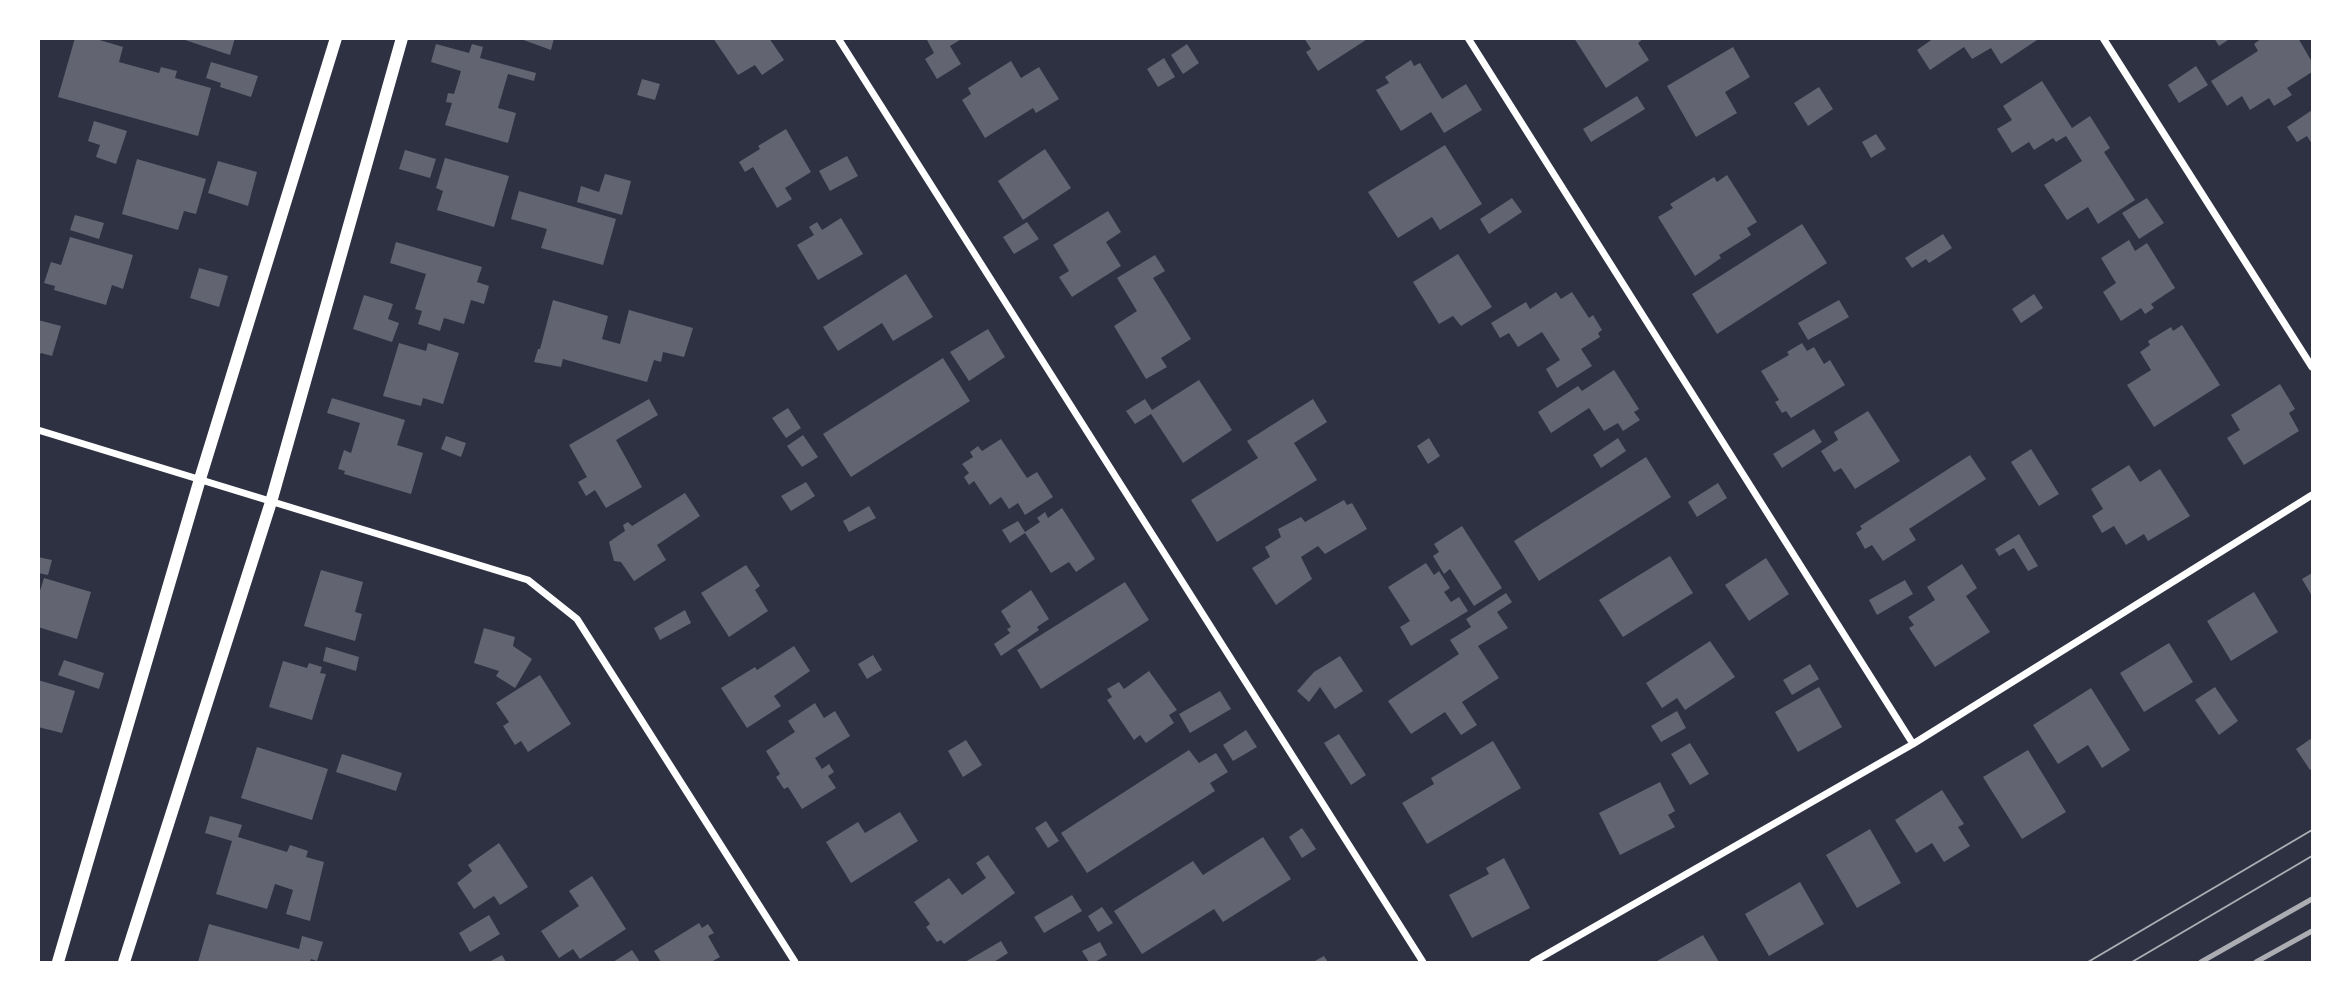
<!DOCTYPE html>
<html>
<head>
<meta charset="utf-8">
<style>
	body { margin:0 }
	#map { position:relative; width:2351px; height:1001px; overflow:hidden; background:#2d3142; font-family:Commissioner,sans-serif }
	canvas { display:block }
	.frame { position:absolute; inset:0; border:40px solid #fff; pointer-events:none }
</style>
</head>
<body>
<div id="map">
<canvas width="2351" height="1001"></canvas>
<div class="frame"></div>
</div>
<script>
const context = document.querySelector('canvas').getContext('2d');
context.lineJoin = 'round';
function paint(path, color) { context.fillStyle = color; context.fill(path, 'evenodd'); }
function trace(path, color, width, dash) { context.strokeStyle = color; context.lineWidth = width; context.lineCap = dash ? 'butt' : 'round'; context.setLineDash(dash || []); context.stroke(path); }
paint(new Path2D(`
	M75,38H93L123,47L119,62L159,73L161,67L177,71L175,78L211,88L198,136L58,97Z
	M179,38H235L230,55Z
	M518,38H554L551,50Z
	M713,38H769L784,60L762,75L755,65L738,75Z
	M926,38H963L950,46L961,64L937,79L925,59L934,53Z
	M1304,38H1369L1318,71L1306,52L1311,49Z
	M1574,38H1644L1638,43L1649,60L1606,88Z
	M1934,38H2040L2001,64L1991,48L1972,59L1964,47L1930,70L1917,50Z
	M2214,38H2231L2219,46Z
	M2262,38H2298L2312,62V72L2287,88L2292,95L2274,106L2269,98L2250,110L2242,96L2227,106L2211,81L2258,51L2254,44Z
	M436,44L469,53L472,44L483,47L480,58L536,73L534,81L508,74L498,108L516,113L508,143L445,125L452,103L446,102L448,93L454,94L461,71L431,62Z
	M1187,44L1199,63L1183,74L1171,55Z
	M1733,47L1750,77L1725,92L1737,113L1696,137L1667,86Z
	M1164,58L1175,77L1158,87L1147,69Z
	M1411,60L1414,66L1420,63L1442,99L1466,84L1482,110L1444,133L1431,112L1401,131L1376,90L1389,83L1385,77Z
	M1011,61L1021,78L1039,67L1059,99L1036,113L1033,108L985,138L962,100L971,94L968,88Z
	M211,62L258,76L251,97L220,87L221,83L206,78Z
	M2196,66L2208,85L2179,103L2168,85Z
	M642,79L660,84L655,100L637,95Z
	M2042,81L2072,128L2090,116L2110,148L2104,152L2135,200L2098,224L2088,207L2067,220L2044,185L2082,161L2066,136L2056,142L2053,138L2034,150L2029,142L2012,153L1997,129L2012,120L2003,106Z
	M1819,87L1833,109L1808,126L1794,103Z
	M1637,96L1645,109L1591,142L1583,129Z
	M2312,110V144L2307,136L2297,142L2287,127Z
	M94,121L127,131L116,164L96,157L100,145L88,141Z
	M786,129L811,172L785,188L792,199L777,208L753,167L745,172L739,162L760,149L758,146Z
	M1876,134L1886,149L1871,158L1862,142Z
	M1445,145L1482,204L1440,230L1432,217L1398,238L1368,192Z
	M1045,149L1071,188L1023,220L998,181Z
	M405,150L436,159L430,178L399,169Z
	M847,156L858,176L830,191L819,171Z
	M445,158L509,176L494,227L437,210L443,191L436,188Z
	M137,159L206,179L196,214L184,211L178,230L122,214Z
	M218,161L257,172L248,206L208,193Z
	M605,174L631,181L622,215L577,202L581,186L599,192Z
	M1727,175L1757,222L1747,228L1751,235L1719,255L1721,258L1695,276L1658,217L1673,208L1670,204L1714,177L1717,182Z
	M519,191L616,219L603,265L541,248L547,229L511,219Z
	M1512,198L1522,212L1489,234L1480,219Z
	M2147,198L2164,223L2139,239L2122,213Z
	M1108,211L1121,232L1106,242L1121,266L1072,297L1059,277L1069,271L1053,245Z
	M75,215L104,223L99,239L70,230Z
	M841,218L863,254L818,280L797,245L814,235L809,227L817,222L822,230Z
	M1027,222L1039,239L1014,254L1003,237Z
	M1802,224L1827,263L1717,334L1692,294Z
	M1943,234L1952,248L1929,263L1926,259L1912,268L1905,258Z
	M70,237L133,255L123,289L112,285L106,305L54,290L55,286L44,283L51,262L61,265Z
	M2129,240L2135,251L2147,243L2175,288L2151,304L2154,308L2145,314L2141,308L2121,321L2103,292L2116,283L2101,258Z
	M396,242L482,267L477,282L489,286L484,304L471,300L464,324L444,318L440,331L418,324L422,311L415,309L426,274L390,263Z
	M1458,254L1492,307L1461,326L1453,316L1439,324L1413,282Z
	M1155,255L1165,271L1153,278L1191,339L1161,358L1167,367L1146,379L1114,326L1137,311L1117,278Z
	M199,268L228,276L219,307L190,298Z
	M906,274L933,317L893,341L882,323L838,351L823,327Z
	M1556,292L1561,299L1572,292L1589,318L1593,315L1602,330L1598,333L1600,337L1581,349L1592,366L1557,388L1546,369L1560,360L1542,332L1518,347L1509,333L1500,338L1491,323L1526,302L1530,309Z
	M2034,294L2043,308L2021,323L2012,309Z
	M364,295L393,304L388,319L399,323L392,342L353,329Z
	M553,300L608,316L602,339L620,344L629,310L693,328L684,357L663,352L661,362L654,360L647,382L563,359L561,367L534,362L538,349H540Z
	M1839,300L1849,317L1808,340L1798,323Z
	M38,320L61,326L52,356L41,353L38,358Z
	M2182,325L2220,385L2154,427L2127,385L2151,370L2140,352L2150,345L2148,341L2171,327L2173,331Z
	M988,329L1005,357L969,381L950,352Z
	M399,343L426,351L428,343L459,353L443,404L423,398L421,406L383,396Z
	M1802,343L1807,351L1814,347L1824,364L1830,360L1845,385L1791,418L1786,411L1782,413L1775,402L1779,400L1761,371L1789,355L1787,352Z
	M943,358L970,401L851,477L823,434Z
	M1614,370L1639,409L1634,412L1640,420L1623,431L1618,423L1604,431L1589,408L1551,433L1538,412L1578,386L1582,391Z
	M1199,380L1232,430L1183,463L1151,414L1135,424L1126,411L1145,399L1152,410Z
	M2280,384L2295,409L2289,413L2299,431L2244,465L2227,438L2240,430L2231,415Z
	M332,398L405,420L397,445L423,453L411,494L344,474L345,471L338,469L344,450L351,453L360,423L327,413Z
	M649,399L658,415L616,440L642,487L606,508L595,490L586,496L578,482L587,477L569,445Z
	M1313,399L1327,422L1294,443L1317,480L1217,542L1191,500L1258,458L1247,441Z
	M788,408L801,428L786,438L772,418Z
	M1868,411L1900,461L1855,489L1841,468L1834,472L1821,451L1838,440L1834,432Z
	M1814,429L1822,442L1782,468L1773,454Z
	M803,435L818,457L802,467L787,446Z
	M446,436L466,443L461,457L441,449Z
	M1429,438L1440,456L1428,464L1417,446Z
	M1618,438L1626,451L1601,468L1593,455Z
	M1001,439L1027,478L1037,472L1053,497L1025,515L1018,503L1009,509L1001,497L990,505L974,481L969,485L964,477L969,473L962,464L973,457L970,452L978,446L982,451Z
	M2031,449L2059,494L2039,506L2011,462Z
	M1970,455L1986,479L1909,529L1916,540L1883,561L1872,545L1865,549L1856,533L1862,529L1860,526Z
	M1646,457L1671,497L1539,581L1514,541Z
	M2129,465L2140,482L2160,469L2190,516L2148,541L2144,534L2126,545L2114,526L2102,533L2092,516L2103,509L2091,489Z
	M806,482L815,496L791,511L781,496Z
	M1718,483L1727,498L1697,517L1688,502Z
	M685,493L700,516L657,545L666,560L634,581L621,562L614,561L609,542L625,531L623,525L628,522L632,526Z
	M1344,500L1347,505L1352,503L1367,529L1325,554L1318,546L1301,557L1312,579L1276,605L1252,568L1270,557L1265,547L1281,537L1278,529L1301,517L1305,522Z
	M869,506L876,518L849,532L843,521Z
	M1062,508L1095,559L1076,572L1069,562L1051,573L1025,533L1010,543L1002,530L1018,521L1025,532L1040,522L1037,518L1045,512L1048,518Z
	M1462,526L1502,588L1474,606L1450,569L1444,574L1433,556L1439,552L1434,544Z
	M2019,534L2038,566L2028,571L2014,548L1999,556L1995,549Z
	M1670,556L1693,593L1623,637L1599,600Z
	M38,557L52,560L48,575L38,573Z
	M1766,558L1789,594L1749,621L1725,585Z
	M1426,563L1434,575L1439,571L1450,588L1444,592L1451,602L1459,597L1468,611L1411,646L1400,627L1410,621L1388,587Z
	M1962,564L1977,588L1966,596L1990,632L1935,667L1909,628L1914,625L1908,617L1935,600L1927,587Z
	M746,565L760,586L755,590L768,611L729,637L701,593Z
	M321,570L363,582L355,612L362,614L355,641L304,626Z
	M2312,573V596L2302,579Z
	M44,578L91,592L77,639L38,627V597Z
	M1905,580L1913,594L1877,615L1869,600Z
	M1125,582L1149,620L1041,689L1017,650Z
	M1031,590L1049,619L1037,627L1039,630L1001,656L994,644L1010,633L1007,629L1011,627L1001,611Z
	M2254,592L2278,632L2231,661L2207,621Z
	M1506,593L1512,602L1497,612L1508,628L1478,646L1499,678L1462,702L1477,725L1461,735L1445,712L1411,734L1388,701L1459,654L1450,640L1471,627L1466,619Z
	M685,610L691,623L660,640L654,628Z
	M484,628L515,637L513,646L532,659L515,688L496,676L499,671L474,663Z
	M1710,641L1735,677L1685,710L1677,698L1662,708L1646,683Z
	M2169,643L2193,682L2144,712L2120,673Z
	M794,646L810,671L774,696L781,706L747,728L721,688L755,667L757,670Z
	M326,647L359,657L356,671L323,661Z
	M873,655L882,670L867,679L858,664Z
	M1340,656L1363,691L1335,709L1320,687L1309,702L1297,691L1314,672Z
	M64,660L104,673L99,689L58,675Z
	M283,661L307,668L309,663L322,667L320,673L326,674L312,720L269,707Z
	M1810,664L1819,679L1792,695L1783,680Z
	M1149,671L1177,710L1169,715L1174,723L1146,743L1140,735L1134,740L1107,700L1112,697L1107,689L1119,682L1124,689Z
	M540,675L571,724L528,752L521,741L515,745L503,726L509,722L496,703Z
	M38,680L75,691L62,733L38,727Z
	M1819,687L1842,727L1798,752L1775,712Z
	M2215,687L2238,721L2219,735L2195,700Z
	M2091,688L2130,750L2102,768L2088,745L2058,764L2033,725Z
	M1220,691L1231,709L1190,733L1179,714Z
	M815,703L824,718L835,711L850,736L815,758L822,769L829,764L834,772L828,776L836,788L802,809L788,787L784,789L776,777L780,774L766,751L795,732L788,721Z
	M1677,711L1686,728L1661,742L1651,726Z
	M1246,730L1257,747L1233,761L1223,745Z
	M1339,734L1366,775L1351,785L1324,743Z
	M2312,738V768L2310,770L2296,749Z
	M966,740L982,765L963,777L948,751Z
	M1493,741L1521,788L1427,844L1402,803L1434,784L1431,778Z
	M1690,743L1709,774L1690,785L1671,754Z
	M257,747L328,769L312,820L241,798Z
	M1189,750L1199,763L1216,753L1228,772L1210,783L1215,791L1087,873L1061,833Z
	M2028,750L2066,812L2022,839L1983,777Z
	M342,754L402,773L396,791L336,772Z
	M1660,782L1675,811L1668,815L1675,827L1620,855L1599,813Z
	M1942,790L1964,824L1958,827L1970,846L1944,862L1932,843L1916,853L1895,820Z
	M900,812L918,841L851,883L826,842L858,822L865,833Z
	M210,816L242,825L238,837L287,852L290,845L308,851L306,857L324,862L310,921L286,914L293,890L275,884L267,909L216,894L232,841L205,833Z
	M1046,821L1059,841L1048,848L1035,828Z
	M1302,828L1316,849L1302,858L1289,837Z
	M1870,829L1901,883L1857,908L1826,855Z
	M1263,837L1291,879L1223,922L1214,909L1142,954L1114,911L1193,861L1203,875Z
	M499,843L528,887L500,905L494,896L474,909L457,883L472,871L468,865Z
	M988,855L1015,893L944,944L941,940L937,942L926,927L930,924L914,902L949,878L962,895L986,878L976,863Z
	M1504,858L1530,908L1472,938L1449,895L1489,874L1486,868Z
	M592,876L626,929L580,959L573,949L559,958L541,931L579,906L569,891Z
	M1800,882L1824,924L1769,956L1745,914Z
	M1072,895L1082,911L1044,933L1034,917Z
	M1102,907L1113,923L1098,932L1088,916Z
	M489,915L500,934L470,952L459,933Z
	M699,923L702,928L708,924L714,933L708,936L720,957L711,962H661L654,951Z
	M209,924L299,949L302,936L323,942L317,961L311,959L310,962H198Z
	M1703,935L1719,962H1658L1657,961Z
	M1001,941L1008,953L994,962H965Z
	M1100,942L1107,955L1095,962H1089L1082,951Z
	M632,950L640,962H613Z
	M502,955L506,962H489Z
	M1324,956L1328,962H1313Z`), '#626471');
trace(new Path2D(`
	M838,38L1423,962
	M1468,38L1913,744
	M2103,38L2312,367
	M38,430L528,580L577,619L795,962
	M1533,962L1913,744L2312,495`), '#fff', 7);
trace(new Path2D(`
	M58,962L200,479L336,38
	M124,962L271,502L402,38`), '#fff', 12);
trace(new Path2D(`
	M2088,962L2312,830
	M2132,962L2312,856`), '#abadb3', 2);
trace(new Path2D(`
	M2201,962L2312,899
	M2256,962L2312,931`), '#abadb3', 5);
</script>
</body>
</html>
